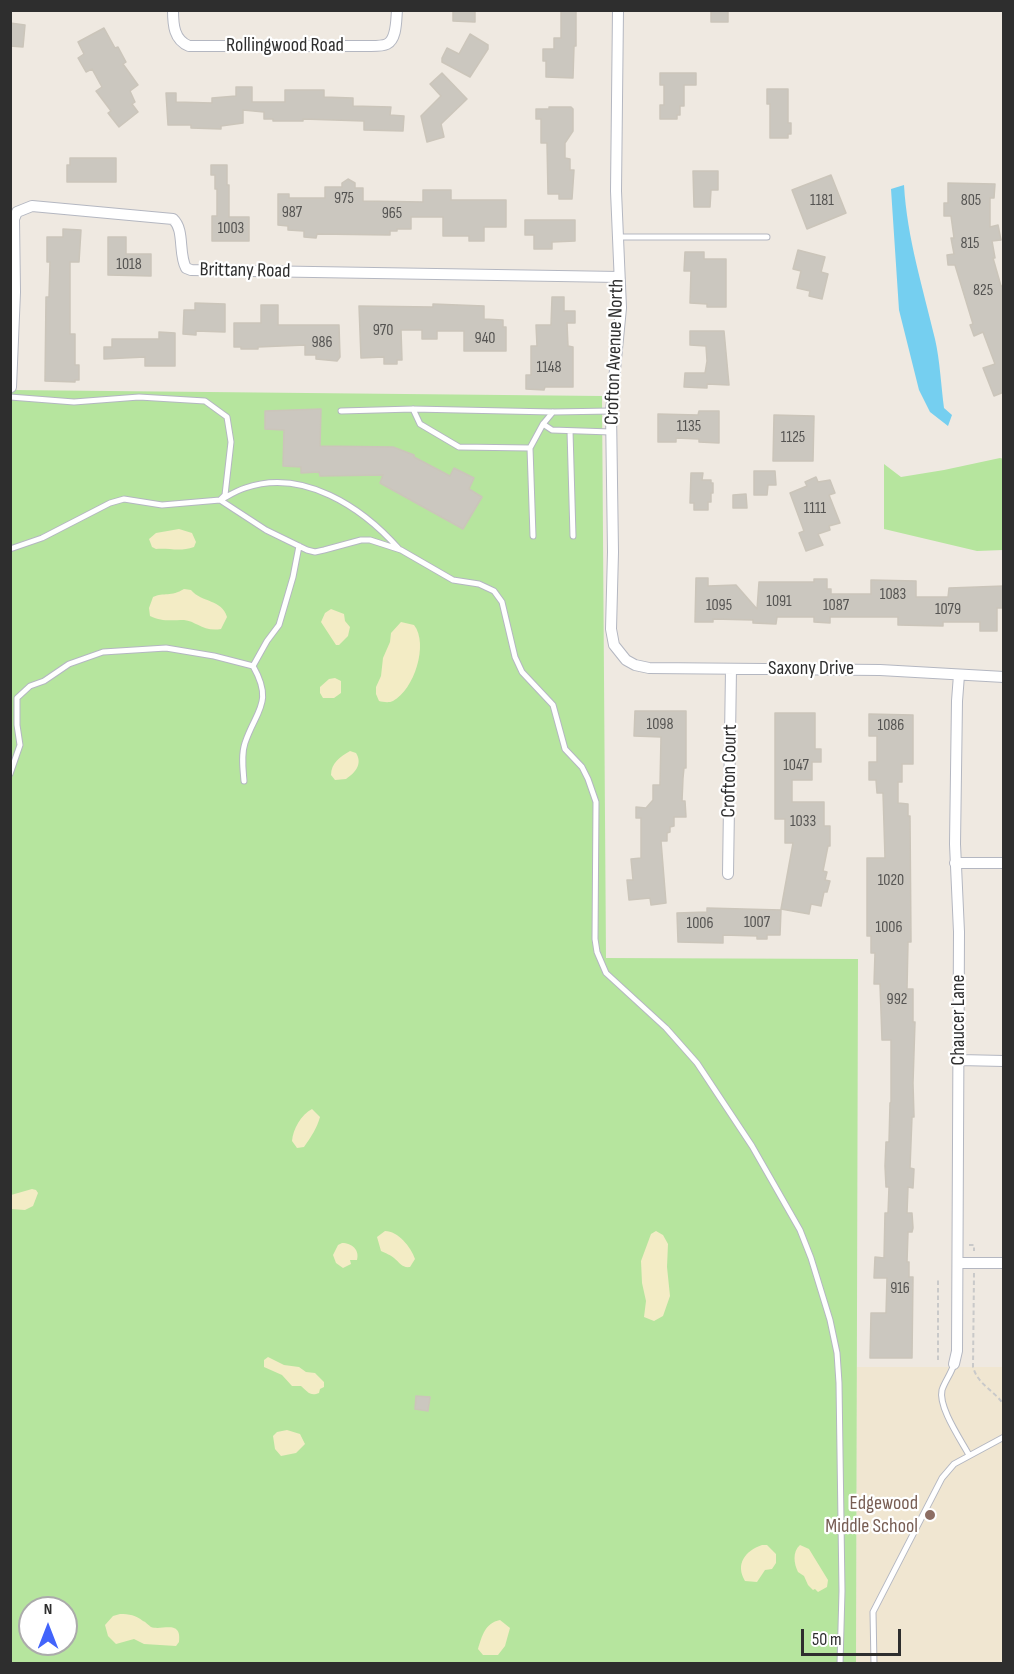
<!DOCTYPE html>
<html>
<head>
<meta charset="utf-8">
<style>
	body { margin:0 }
	#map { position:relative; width:1014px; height:1674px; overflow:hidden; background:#efe9e1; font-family:"Sofia Sans Condensed",sans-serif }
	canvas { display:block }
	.frame { position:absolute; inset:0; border:12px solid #2e2e2e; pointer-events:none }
	.north { position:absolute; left:18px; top:1596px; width:60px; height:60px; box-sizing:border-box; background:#fff; border:2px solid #ababab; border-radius:50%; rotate:0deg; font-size:16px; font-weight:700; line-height:24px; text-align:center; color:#2e2e2e }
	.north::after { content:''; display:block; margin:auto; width:21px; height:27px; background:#4264fb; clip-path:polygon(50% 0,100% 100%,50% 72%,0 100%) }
	.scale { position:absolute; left:801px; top:1629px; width:100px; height:27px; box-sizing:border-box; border:3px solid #2e2e2e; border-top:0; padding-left:8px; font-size:18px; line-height:21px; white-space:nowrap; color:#2e2e2e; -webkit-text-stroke:4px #fff; paint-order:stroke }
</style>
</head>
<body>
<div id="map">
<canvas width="1014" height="1674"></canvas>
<div class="frame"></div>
<div class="north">N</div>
<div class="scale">50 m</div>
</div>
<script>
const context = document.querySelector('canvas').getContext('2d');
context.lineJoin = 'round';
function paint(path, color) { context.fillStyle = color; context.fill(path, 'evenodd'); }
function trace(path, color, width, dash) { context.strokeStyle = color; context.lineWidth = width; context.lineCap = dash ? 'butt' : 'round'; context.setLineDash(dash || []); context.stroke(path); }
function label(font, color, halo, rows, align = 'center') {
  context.font = font + ' "Sofia Sans Condensed",sans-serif'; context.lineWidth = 4.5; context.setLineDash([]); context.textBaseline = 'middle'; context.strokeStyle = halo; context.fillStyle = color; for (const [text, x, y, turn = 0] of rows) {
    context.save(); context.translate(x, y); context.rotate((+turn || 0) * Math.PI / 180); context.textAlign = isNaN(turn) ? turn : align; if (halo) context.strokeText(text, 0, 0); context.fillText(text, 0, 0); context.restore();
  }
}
paint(new Path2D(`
	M857,1367H1003V1663L856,1664Z`), '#f0e6d1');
paint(new Path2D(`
	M11,390L602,396L606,958L858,959L856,1663L11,1664ZM30,1608H66V1644H30Z
	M1000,458L1004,459L1003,550L977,551L884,529V464L901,477L944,470Z`), '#b6e59e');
paint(new Path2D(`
	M179,529L192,533L196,542L194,547C180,552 170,548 156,549L152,547L149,539L156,533Z
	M184,589L191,590C202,603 222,599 227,617L221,629C203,632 196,621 184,620C171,620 163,622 150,616L149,608L153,597C164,592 171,597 184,589Z
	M331,609L344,614L345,621L350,627L348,636L339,645H336L321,622L325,613Z
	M401,622L414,625C429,644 414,690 393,701C389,703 383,702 379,701L376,694V687L381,676L383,658L390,642L391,633Z
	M335,678L341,681V693L334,698H323L320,693V687L329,679Z
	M350,751L356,753C363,764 355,773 346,779L335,780L331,775C331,763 340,757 350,751Z
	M312,1109L320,1117C317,1128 311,1137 304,1147L297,1148L292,1141C293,1129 301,1115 312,1109Z
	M32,1189L36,1190L38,1193L33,1206L25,1210L11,1209V1195Z
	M385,1231C398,1231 411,1247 415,1259L410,1267C402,1268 400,1263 394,1258C391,1255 385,1253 381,1251L377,1237Z
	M656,1231L663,1235L668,1244L667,1267L670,1296L663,1316L654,1321L644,1317L646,1301L642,1283L641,1261L651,1234Z
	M342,1243C352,1243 360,1250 357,1260H350L351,1264L343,1268L336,1263L333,1255L338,1245Z
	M268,1357L284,1365L299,1367L306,1372L315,1373L324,1382V1387L320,1389L319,1393C310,1397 307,1391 301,1386H292L282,1375L264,1367V1360Z
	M287,1430L300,1434L305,1444L296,1453L281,1456L275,1449L273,1436L277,1432Z
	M762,1545H767L776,1554V1563L772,1569L765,1570L757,1582L745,1581C735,1564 745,1551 762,1545Z
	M800,1545L809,1549L828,1580L827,1587L818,1592L815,1589L813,1590L808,1585L804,1576L798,1572C794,1564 792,1552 800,1545Z
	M120,1614C129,1614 136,1615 143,1621C146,1622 148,1625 151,1627C162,1631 182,1619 179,1642L176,1646L144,1644L134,1639L116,1644L108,1636L105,1625L113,1616Z
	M500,1620L510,1628L505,1646L498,1655H483L478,1649C482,1636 485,1623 500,1620Z`), '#f3ecc5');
paint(new Path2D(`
	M904,185C907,238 923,288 935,339C940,361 941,385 944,408L952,415L948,426L930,412L919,390L899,310L891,189Z`), '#75cff0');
const building = new Path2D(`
	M453,10H475V22L453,21Z
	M561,10H576V46H574L573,78L546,77V61H543V49H554V38H561Z
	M711,10H728V22H711Z
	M10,23L25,25L23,47L10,46Z
	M104,28L115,48L118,47L126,62L123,64L138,85L130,91L135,102L132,104L138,112L119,127L108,113L111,111L96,91L102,87L92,69L86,72L78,58L84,54L78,42Z
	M470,34L488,45V49L470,77L442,62V58L447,48L459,54Z
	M442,73L467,99L441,124L444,137L427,142L421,116L441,96L430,84Z
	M660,73H696V85H684V106H680V115H677V119H660V105H664V85H660Z
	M236,87H252V102H285V90H324V97L353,98V106L391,107L390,115L404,116L403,131L364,130V121L303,119V121H273V119H264V112L243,110V123L221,126V129L191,128V125H168L166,93H176V102L212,103V98L236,96Z
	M767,89H788V123H791V134H788V138H770V104H767Z
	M549,107H571L573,109V131L565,143V158L570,159V170H574L572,199H559V194H548L547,143H541V119H536V109H549Z
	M70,158H116V182H67V165H70Z
	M211,165H227V185H229V217H249V241H212V216H217V189H215V175H211Z
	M693,171H718V190H711L710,207H694Z
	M831,175L846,213L807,229L792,190Z
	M348,179L355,183V188H363V201L423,202V190H451V200H506V227H484V241H469V236H443V217H411V229H397V231H390V235L317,234L316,238L304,237V231L288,230V226L278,225V194H289V198H325V187H342V183Z
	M948,183L995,184L994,198H990V227L998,225L1001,240L992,241L995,258H993L1001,286H1004V392L994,396L983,368L995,364L983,332L974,336L970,325L973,324L955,265H948L947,255L954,254L951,238H954L951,216H944V203H948Z
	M525,220H575V241L552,242V249H534V235H525Z
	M63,229L81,230L79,262H70V334H75V365H79V380H75V382L45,381L46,297H49L50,262H47V237H63Z
	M108,237H126V254H151V276L108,275Z
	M798,250L825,257L821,272L828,274L822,299L809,296L810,291L797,288L801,271L793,269Z
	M685,252H704V259H726V307H707V304L690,303L691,271H684Z
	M552,297H564V311H575V323H567L568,346L573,347V387H545L544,390L526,389V375H531V346H537L536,325H551Z
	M195,303L225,304V332L196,331V335L183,334L184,310H195Z
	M433,304L484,306V319L503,320V327H506V351H464V331H437V339H422V330H401L402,360H397V364H384V357L361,358L359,306L433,307Z
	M261,305H278V325H339L340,357L337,361L316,359V355H305V345L258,347V349H241V347H234V323H261Z
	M690,331H724L729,385L707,384V388L684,387L685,373H705L707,361L706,346L690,345Z
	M159,332L175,333V366H145V357L104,359V347H112V339H159Z
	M321,409L320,446L393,447L414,455V457L450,476L454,468L474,478L469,489L482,497L463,529L380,483L383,475L320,476L319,472L301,473V467L283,466L284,430L265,429V411Z
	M699,411H719V443L699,442V439L676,438V442H658V414L698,415Z
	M774,415L814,416L813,461H773Z
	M754,471H775L776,485H768L767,495H754Z
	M691,473H703L702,480H711V483H713V493H711V502H708V510H694V503H690Z
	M816,477L818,482L830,480L835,493L829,495L840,523L829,526L830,530L818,534L823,545L806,551L799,533L804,531L790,493L807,486L805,482Z
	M746,494L747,508H733V495Z
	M696,578H708V586L736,585L757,609L759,582H814V579H827V589H831V594H871V580L916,581V597H948L949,588L1004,586V608H997V631H980V622H943V626L898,625V617H830V623L814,622V617H777L776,624L753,623V620L713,619V622H695Z
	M635,711H686V768H684L683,778L682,801H685L686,817H674V826L670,827V832L667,833V841H661L666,903L651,905L650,898L629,900L627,880H633L631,859L641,858V818H636V807L646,808L653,800V785H660L661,737L634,736Z
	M775,713H815V749H821V762H812V780H792V802H824V826H830V846H828L823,871L827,872L825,880L830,881L827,892H824L821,906L811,904L809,914L781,909L793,843H785V819H775Z
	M869,714L913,715V764H902V782H898V803L908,804V816H910L911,942H908L907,989H913V1022H915L913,1083L914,1117H912L910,1168L914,1169L913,1188L908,1187L907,1213H912L913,1228L912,1232H908L907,1262H909V1277H913L912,1358H870L871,1313H886L887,1278H874L875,1257L884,1258L885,1213H888L889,1187H886L885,1166L886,1142H889L890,1103L891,1102V1040H882L880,984H874L875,953H871V936H867V858H885L883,793H877L876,780H869V762H877V736H869Z
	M707,908L781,910L780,935H767V939H757V936L723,935V943L678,942L677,913L707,912Z
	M416,1396L430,1397L428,1411L415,1409Z`);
paint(building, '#cbc7bf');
trace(building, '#cbc5ba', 1.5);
const lane = new Path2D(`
	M618,237H767
	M10,397L74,402L139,397L205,401L227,417L231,442L225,495L220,500C228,496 236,491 245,488C303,468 362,507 399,549
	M413,409L420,424L459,447L530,448
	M341,411L413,409L553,412L611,411
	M543,424L552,430L611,432
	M570,431L573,536
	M533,536L530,448L543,424L553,412
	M10,549L42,538L110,503L124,499L162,505L220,500L266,530L307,550L315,552L324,550L361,540H370L401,550L453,580L479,584L494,591L502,602L515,657L522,672L553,705L565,749L582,767L588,779L596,802L595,939L597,952L606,973L666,1028L697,1063L752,1146L800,1230L811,1258L830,1320L837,1353L839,1383L842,1591L840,1664
	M10,774L20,745L17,725V698L30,686L44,681L69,664L103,652L166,648L214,656L253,666L267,641L279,625L293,577L299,546
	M244,781C243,769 241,755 245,743C256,710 274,703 253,666
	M954,1364C951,1374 945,1381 942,1390C938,1407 961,1440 969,1455
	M874,1664L873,1612L942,1478L954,1464L1004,1437`);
const street = new Path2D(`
	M173,10C173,25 174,40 189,46H371C375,46 383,46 387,44C397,39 396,20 397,10
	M618,10L616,191L621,308L611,411L613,552L611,629L614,645L626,660L635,665L649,668L880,670L1004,677
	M11,387L15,292L14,219L17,212L32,206L173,219C185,230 178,253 186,268L191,270L619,277
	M955,863H1004
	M728,874L731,669
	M959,1060L1004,1061
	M958,1263H1004
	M954,1364L957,1351L959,932L955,844L957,701L959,675`);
trace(lane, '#b4b7c1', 7);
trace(street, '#b4b7c1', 12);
trace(new Path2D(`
	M969,1245H974V1251
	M974,1273L973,1367C978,1385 994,1390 1004,1405
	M938,1360V1279`), '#c9c9c9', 2, [4.5, 3]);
trace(lane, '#fff', 5);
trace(street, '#fff', 10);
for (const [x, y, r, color] of [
	[930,1515,6,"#8d6e63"]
]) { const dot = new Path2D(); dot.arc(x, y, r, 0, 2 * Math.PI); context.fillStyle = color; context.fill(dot); trace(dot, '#fff', 2); }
label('16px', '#555452', null, [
	["975",344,199],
	["1181",822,201],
	["805",971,201],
	["987",292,213],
	["965",392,214],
	["1003",231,229],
	["815",970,244],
	["1018",129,265],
	["825",983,291],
	["970",383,331],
	["940",485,339],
	["986",322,343],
	["1148",549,368],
	["1135",689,427],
	["1125",793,438],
	["1111",815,509],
	["1083",893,595],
	["1091",779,602],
	["1095",719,606],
	["1087",836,606],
	["1079",948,610],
	["1098",660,725],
	["1086",891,726],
	["1047",796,766],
	["1033",803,822],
	["1020",891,881],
	["1007",757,923],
	["1006",700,924],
	["1006",889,928],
	["992",897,1000],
	["916",900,1289]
]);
label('20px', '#2e2e2e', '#fff', [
	["Rollingwood Road",285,46],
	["Brittany Road",245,271,1],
	["Crofton Avenue North",615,352,-88],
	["Saxony Drive",811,669],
	["Crofton Court",730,771,-89],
	["Chaucer Lane",959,1020,-90]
]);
label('20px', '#785e54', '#fff', [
	["Edgewood",918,1504],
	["Middle School",918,1527]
], 'right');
</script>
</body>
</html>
